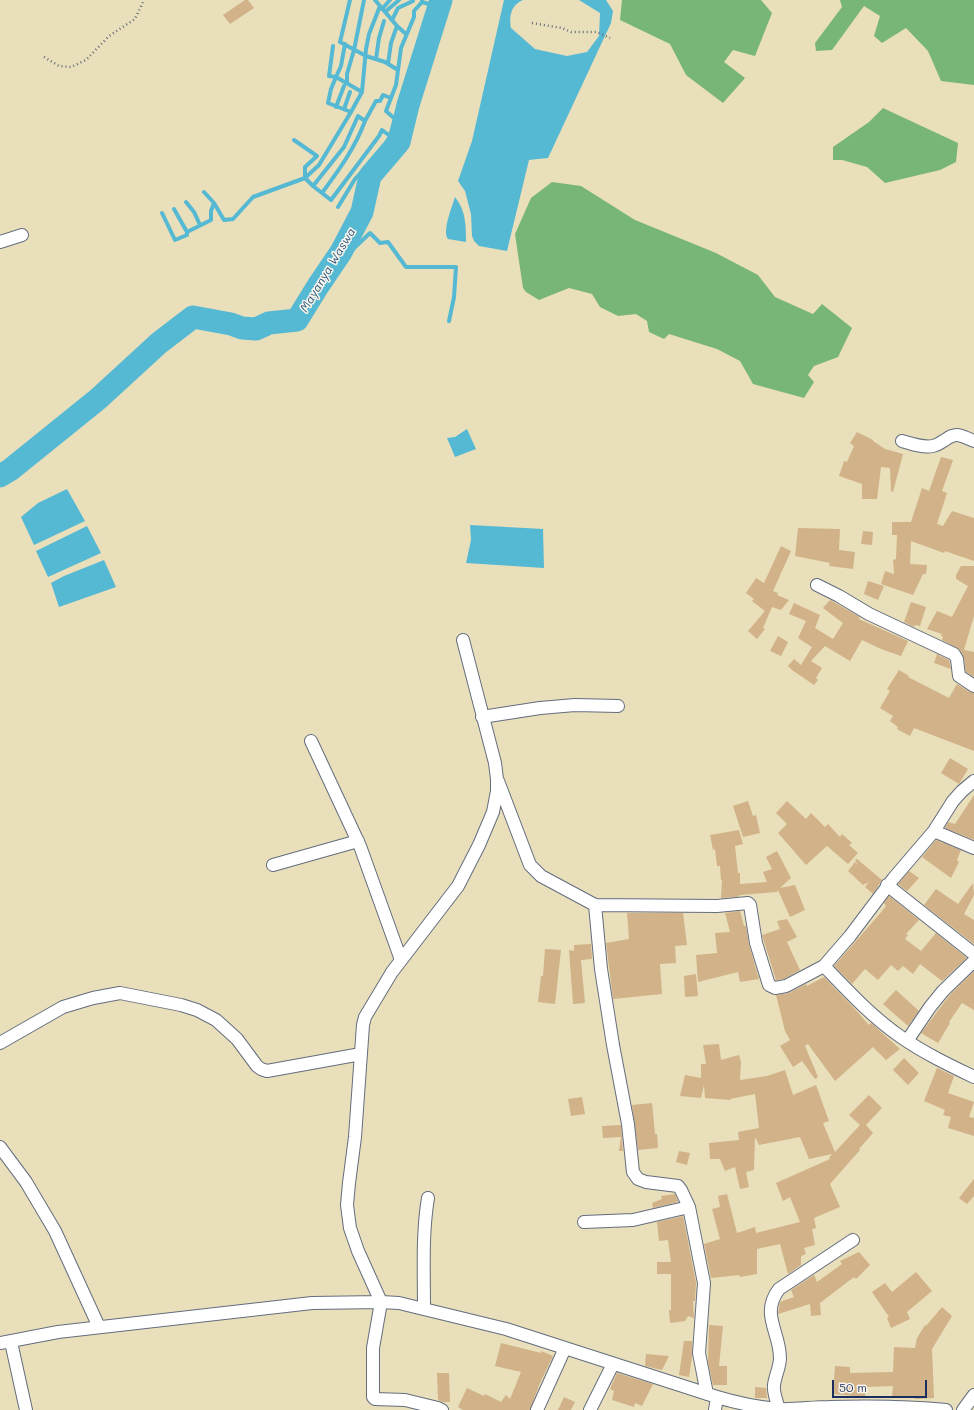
<!DOCTYPE html>
<html>
<head>
<meta charset="utf-8">
<style>
	body { margin:0 }
	#map { position:relative; width:974px; height:1410px; overflow:hidden; background:#e9dfba; font-family:Mali,sans-serif }
	canvas { display:block }
	.scale { position:absolute; left:832px; top:1380px; width:95px; height:18px; box-sizing:border-box; border:2px solid #1b2f5e; border-top:0; padding-left:5px; font-size:12px; line-height:14px; white-space:nowrap; color:#1b2f5e; -webkit-text-stroke:3px #fbf7ec; paint-order:stroke }
</style>
</head>
<body>
<div id="map">
<canvas width="974" height="1410"></canvas>
<div class="scale">50 m</div>
</div>
<script>
const context = document.querySelector('canvas').getContext('2d');
context.lineJoin = 'round';
function paint(path, color) { context.fillStyle = color; context.fill(path, 'evenodd'); }
function trace(path, color, width, dash) { context.strokeStyle = color; context.lineWidth = width; context.lineCap = dash ? 'butt' : 'round'; context.setLineDash(dash || []); context.stroke(path); }
function label(font, color, halo, rows, align = 'center') {
  context.font = font + ' Mali,sans-serif'; context.lineWidth = 3; context.setLineDash([]); context.textBaseline = 'middle'; context.strokeStyle = halo; context.fillStyle = color; for (const [text, x, y, turn = 0] of rows) {
    context.save(); context.translate(x, y); context.rotate((+turn || 0) * Math.PI / 180); context.textAlign = isNaN(turn) ? turn : align; if (halo) context.strokeText(text, 0, 0); context.fillText(text, 0, 0); context.restore();
  }
}
paint(new Path2D(`
	M622,0H761L772,13L755,56L733,50L724,62L745,78L723,103L686,75L670,44L620,20Z
	M840,0H974V85L941,81L928,51L906,28L882,43L874,36L880,16L864,6L832,50L816,51L815,43L842,7Z
	M883,108L958,143L956,162L940,170L885,183L867,167L842,160H833V147L869,122Z
	M552,182L581,186L635,220L716,253L758,275L775,297L813,314L822,304L852,328L838,357L814,366L808,375L814,382L804,398L753,384L740,361L717,349L669,334L664,339L649,332L647,321L636,314L618,316L600,307L592,294L569,288L539,300L526,292L523,288L515,234L531,198Z`), '#78b678');
paint(new Path2D(`
	M504,0H523C511,5 509,16 511,28L535,49L567,56L587,52L599,36L600,13L579,0H606L613,11L611,23L548,158L529,160L507,251L479,246L474,241L472,236L471,214L465,191L458,181L472,141Z
	M455,197C466,211 466,225 466,242L448,239C442,231 452,207 455,197Z
	M467,429L476,449L455,457L447,438L455,437Z
	M67,489L85,521L34,545L21,517L38,503Z
	M470,525L543,529L544,568L466,563L471,540Z
	M87,526L101,553L48,577L36,551Z
	M104,560L116,587L59,607L51,583L64,576Z`), '#56b9d4');
trace(new Path2D(`
	M350,0L340,42L366,56L385,62L398,70
	M375,0L397,26L406,34
	M422,0V2L439,7
	M382,9L390,0
	M385,12L399,0
	M392,20L398,8L413,1
	M333,46L329,76L336,77L341,66L345,44
	M376,59L379,38L384,21
	M388,64L391,43L397,26
	M347,83V74L354,50L364,0
	M336,107L344,86
	M344,109L350,92
	M351,112L328,103L331,89L336,77L362,92
	M294,140L317,156L305,167V178L313,186L344,147L358,116L365,121L376,101H380L383,95L391,98
	M313,186L322,193C339,170 355,148 365,121
	M204,192L214,203L224,220L233,219L253,197L305,178L319,165L351,112L362,92L366,49L369,34L380,6
	M322,193L331,200L379,136L382,130L390,136L395,119L386,111L396,85L401,48L414,17V11L422,2
	M186,202L194,212L200,225
	M338,207L355,179L382,150L390,136
	M174,209L187,232
	M162,213L175,240L187,235V232L211,220V211L214,203
	M341,252L351,251L370,233L380,243L388,242L406,267H456L454,297L449,321`), '#56b9d4', 4);
trace(new Path2D(`
	M0,476L10,470L98,399L159,343L193,317L231,324L242,328L256,329L269,323L297,320L318,286L341,252L362,212L370,176L399,142L408,105L441,0`), '#56b9d4', 23);
paint(new Path2D(`
	M245,0H248L254,8L230,24L223,15Z
	M857,432L873,440V441L885,449L903,454L893,492L891,491L890,468L881,467L877,499H862V484L839,476L844,461L847,462L854,446L850,443Z
	M941,457L953,460L942,491L947,493L937,524L943,526L952,511L974,518V561L945,551L944,553L911,541L910,564L927,565L926,574H923L913,595L881,584L885,571L894,574L893,560L896,559L897,535H892V522H911L922,488L929,491Z
	M798,528L840,529L839,550L855,552L853,569L829,566L830,563L795,556Z
	M863,531L873,532L872,545L861,544Z
	M781,546L791,551L773,591L778,593L777,595L789,600L781,610L772,607L763,628L765,629L757,639L748,631L765,611L752,601L754,599L746,593L756,578L764,583Z
	M961,566H974V616L964,650L974,652V677L966,672L964,658L960,650L942,640L943,637L941,636L942,634L927,629L937,611L952,617L968,586L956,579V575Z
	M868,581L884,586L878,600L864,594Z
	M830,600L860,617L859,619L908,641L901,656L881,649L862,640L850,661L825,646L811,661L822,668L816,678L818,680L814,685L792,670L788,666L794,659L801,665L812,647L798,638L806,621L789,614L794,603L820,615L815,628L833,639L843,623L823,608Z
	M911,602L926,607L920,626L915,625L914,627L904,622Z
	M778,636L788,642L781,656L770,651Z
	M937,654L949,660L951,669L934,663Z
	M899,670L909,676L908,677L949,698L957,684L970,692L974,693V751L914,728L910,736L897,729L898,727L890,721L893,716L880,708L890,691L887,689Z
	M950,758L968,769L959,784L941,773Z
	M974,795V840L945,828L948,822L955,824Z
	M748,801L753,816L756,815L760,833L743,837L733,806Z
	M787,801L806,819L811,813L825,827L828,824L840,837L842,834L852,843L849,845L858,853L848,864L827,846L806,865L778,833L787,824L776,813Z
	M739,830L743,844L735,846L738,873H740V884L767,882L763,872L772,869L766,857L777,851L791,878L780,888L795,885L805,910L790,917L778,890L777,892L740,895L737,897L721,898L722,880H721L720,866H717L715,849L713,850L710,835Z
	M936,840L961,850L957,860L959,862L951,878L922,857Z
	M857,859L882,880L873,894L865,887L869,882L863,885L848,871L855,862L858,865L855,860Z
	M909,871L919,878L907,891L898,884Z
	M973,883L974,895L964,914L974,920V944L924,905L936,889L958,904Z
	M889,896L919,920L906,934L908,935L905,939L921,951L936,933L967,958L942,981L920,964L913,974L903,966L898,971L891,965L878,980L865,969L852,984L834,966L877,917L886,906L884,903Z
	M740,911L744,926H746L749,945L759,979L740,982L738,972L698,982L696,955L717,953L715,933L730,932L725,913Z
	M627,913H683L687,945L675,946L676,963L660,964L662,994L613,999L606,943L629,939Z
	M787,919L797,937L787,942L800,970L784,979L776,980L762,935L780,929L777,921Z
	M591,944L592,959L581,960L585,1003L573,1004L569,950L574,951V945Z
	M545,949L561,950L555,1004L538,1002L541,976H543Z
	M974,971V1010L962,1003L949,1022L950,1023L938,1043L921,1033L949,996Z
	M696,974L698,996L685,997L684,976Z
	M824,977L854,1008L869,1025L871,1023L900,1049L886,1060L873,1047L835,1081L808,1044L805,1046L818,1077L815,1079L802,1061L793,1067L780,1046L790,1040L785,1031L776,995L789,993L806,984L807,986Z
	M896,990L919,1011L908,1026L883,1004Z
	M719,1044L721,1060L739,1055L741,1062L740,1080L767,1076L785,1070L793,1095L816,1085L829,1121L823,1123L835,1152L860,1125L849,1115L869,1095L882,1108L866,1125L873,1133L859,1149L860,1150L830,1184L840,1207L814,1218L816,1228L812,1229L815,1245L804,1248L806,1254L801,1256V1265L788,1274L780,1244L757,1249V1274L740,1277L739,1275L711,1278L704,1244L720,1239L712,1209L720,1207L718,1196L727,1194L737,1233L755,1227L756,1233L800,1222L790,1197L783,1201L776,1183L830,1159L829,1158L832,1154L809,1159L800,1137L759,1145L755,1137L754,1170L746,1172L749,1187L740,1189L735,1167L725,1171L720,1159H710L709,1143L739,1140L738,1132L759,1128L755,1094L730,1099V1100L705,1098L704,1085L701,1098L680,1096L685,1075L701,1078V1064H706L703,1045Z
	M904,1058L919,1073L908,1085L893,1070Z
	M937,1068L954,1076L948,1093L974,1102L969,1117L974,1118V1136L948,1128L951,1117L943,1115L945,1110L924,1101Z
	M582,1097L585,1114L571,1116L568,1099Z
	M652,1103L655,1134H657L658,1148L638,1150L632,1105Z
	M621,1125L623,1151H619L621,1137L603,1138L602,1126Z
	M679,1151L690,1153L687,1165L676,1162Z
	M974,1179V1196L967,1204L959,1198Z
	M675,1194L678,1202L653,1208L652,1203L662,1199L661,1196Z
	M683,1216L696,1283L695,1301H693L694,1318L688,1316L685,1321L670,1323L669,1310H671V1274H657V1262H671L668,1240L659,1241L657,1222Z
	M859,1252L870,1265L856,1279L854,1277L820,1303L821,1315L811,1316L810,1304L778,1314L780,1302L794,1297L791,1290L814,1275L817,1282L842,1264L840,1261Z
	M916,1272L932,1291L907,1312L910,1319L891,1328L887,1318L889,1317L872,1292L885,1283L892,1292Z
	M942,1307L952,1316L932,1349L934,1398L915,1399V1396H892L893,1386L866,1387L865,1397L833,1394L835,1366L850,1367V1373L893,1372L894,1347L915,1348L917,1338L925,1325L926,1326Z
	M709,1325L723,1326L719,1366H727V1385H713L708,1362Z
	M684,1341H692V1357L689,1377L679,1375Z
	M501,1343L541,1353V1351L553,1356L540,1383L530,1410H463L458,1407L467,1388L484,1396L485,1394L501,1402L506,1395L510,1399L521,1372L495,1366Z
	M646,1354L669,1356L662,1370L645,1366Z
	M437,1373H449L450,1402H443L438,1400Z
	M617,1373L653,1384L642,1406L635,1403L634,1407L612,1400L614,1391L610,1389Z
	M755,1387L766,1388L767,1398H755Z
	M564,1397L575,1402L571,1410H558Z`), '#d1b289');
const street = new Path2D(`
	M0,242L22,235
	M902,441C912,444 923,448 933,446C938,445 941,442 945,440C957,431 961,436 974,441
	M817,585L839,596L869,614L954,654L957,659L959,676L974,686
	M482,717L540,708L575,705L618,706
	M311,741L360,846L401,960
	M498,781L530,865L541,876L595,905L601,969L613,1045L628,1124L633,1172L638,1179L646,1182L678,1186L681,1190L689,1207L704,1283L699,1353L707,1394
	M934,831L974,848
	M273,865L358,841
	M887,885L974,954
	M595,905L717,906L748,903L750,905L756,943L769,985L775,988L786,986L824,966L850,936L893,879L934,831L953,801L962,791L974,781
	M824,966C848,991 872,1017 901,1037C924,1053 949,1065 974,1077
	M907,1041L930,1007L943,991L974,961
	M0,1043L63,1007L93,998L120,993L181,1005L197,1010L216,1020L237,1039L257,1066L261,1069L267,1071L361,1054
	M0,1147L26,1182L55,1231L99,1327
	M584,1222L633,1220L689,1207
	M424,1309C424,1272 422,1234 428,1198
	M11,1342L26,1410
	M0,1343L58,1332L312,1303L381,1302L399,1303L506,1329L717,1397C737,1403 757,1407 777,1409C794,1410 812,1407 829,1407C868,1406 907,1406 946,1410
	M779,1409C777,1402 773,1393 774,1385C775,1376 780,1367 780,1358C780,1332 760,1314 779,1289L853,1240
	M442,1410L438,1408L405,1400L375,1399L373,1397V1348L381,1302L358,1251L350,1228L347,1205L349,1183L355,1137L363,1025L365,1017L392,972L458,886L479,845L493,812L497,791V779L495,763L463,640
	M537,1410L565,1348
	M590,1410L613,1364
	M715,1410L717,1397
	M963,1410L974,1395`);
trace(street, '#636d7e', 14);
trace(new Path2D(`
	M532,23L562,28L571,32H597L610,38
	M44,57L59,66L71,67L86,60L109,36L135,19L144,0`), '#636d7e', 2.5, [1, 3]);
trace(street, '#fff', 12);
label('italic 12px', '#2d5881', '#fbf7ec', [
	["Mayanya Waswa",328,270,-59]
]);
</script>
</body>
</html>
